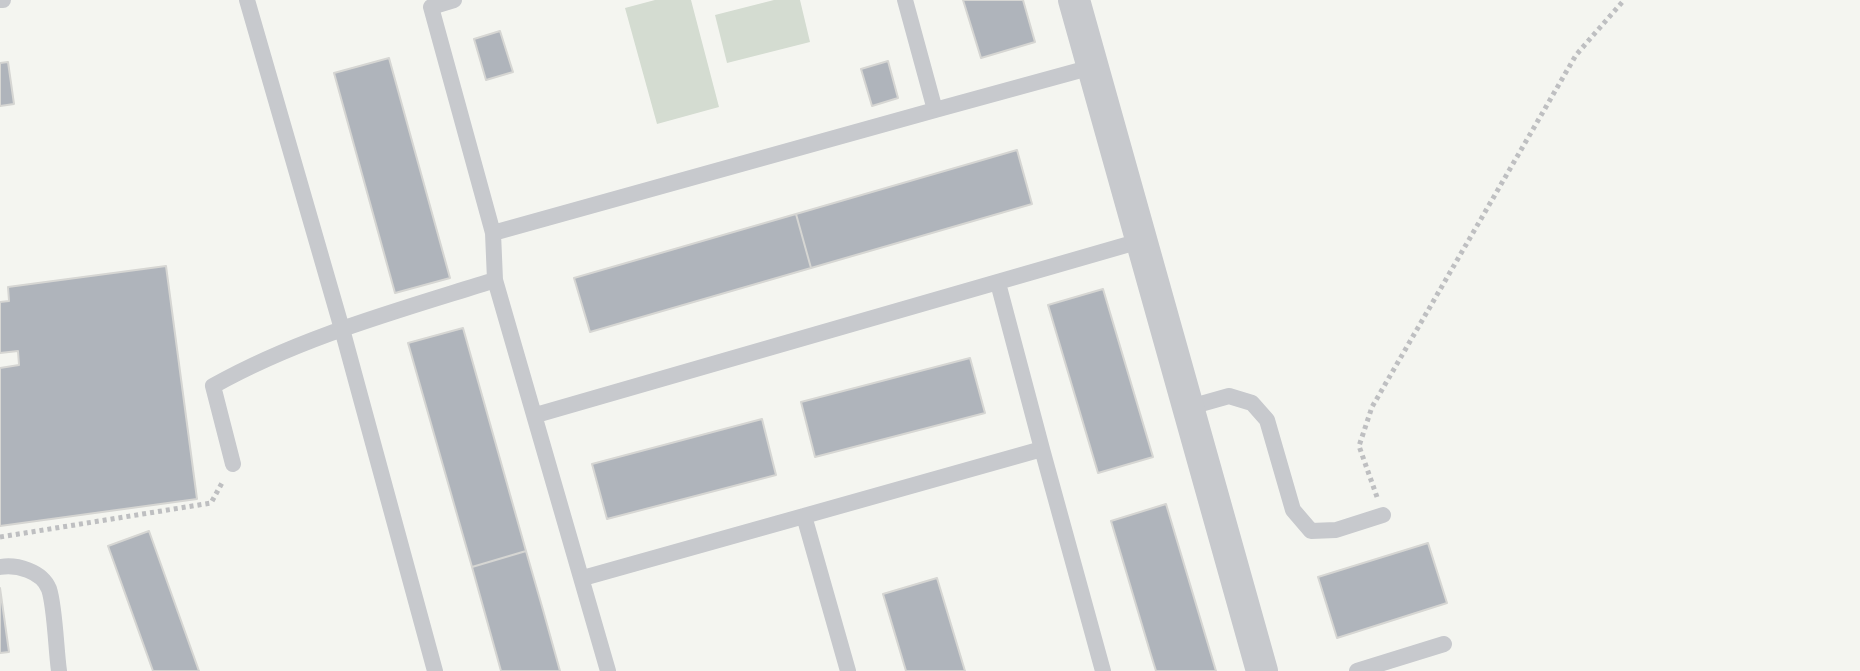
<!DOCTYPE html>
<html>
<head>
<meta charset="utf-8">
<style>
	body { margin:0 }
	canvas { display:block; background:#f4f5f0 }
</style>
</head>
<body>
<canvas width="1860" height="671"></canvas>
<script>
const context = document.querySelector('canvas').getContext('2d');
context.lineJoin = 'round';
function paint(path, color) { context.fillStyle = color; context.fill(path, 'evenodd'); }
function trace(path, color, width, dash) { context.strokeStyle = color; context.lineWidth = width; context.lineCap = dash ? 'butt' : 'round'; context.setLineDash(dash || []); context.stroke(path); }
paint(new Path2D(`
	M655,0H691L719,107L657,124L625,8Z
	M774,0H800L810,42L727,63L715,15Z`), '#d4dcd1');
const building = new Path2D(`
	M963,0H1023L1035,42L981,58Z
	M500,31L513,72L486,80L474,39Z
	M389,58L450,278L395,293L334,73Z
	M888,61L898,98L872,106L861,69Z
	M8,62L14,104L0,106V63Z
	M1017,150L1032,204L811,268L796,214Z
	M796,214L811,268L590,332L574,278Z
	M166,266L197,499L0,526V368L19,365L18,351L0,353V302L9,301L8,287Z
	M1103,289L1153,457L1098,473L1048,305Z
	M463,328L526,551L472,567L408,343Z
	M970,358L985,413L815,457L801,402Z
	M762,419L776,475L607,519L592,464Z
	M1166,504L1216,671H1156L1151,655L1111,521Z
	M149,531L199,671H153L108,546Z
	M1428,543L1447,603L1337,638L1318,577Z
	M526,551L543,610L560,671H501L472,567Z
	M937,578L965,671H906L883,594Z
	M0,588L9,652L0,653Z`);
paint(building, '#afb4bb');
trace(building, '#d6d6d3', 2);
trace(new Path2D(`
	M1377,497L1359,446L1372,407L1576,55L1624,0
	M0,537L211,503L223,481`), '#bebfc1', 5, [4, 4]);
trace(new Path2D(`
	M0,0H3
	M247,0L342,329L435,671
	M454,0L431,7L493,233L495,280L608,671
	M905,0L935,110L1092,67
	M493,233L935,110
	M998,283L1042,449
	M1190,407L1229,396L1252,403L1267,420L1293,510L1311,531L1336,530L1383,515
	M536,415L1140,241
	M233,464L213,386C300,337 400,310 495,280
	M0,567C16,564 42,571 49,589C55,607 56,650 59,671
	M583,578L804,516
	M848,671L804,516L1042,449L1103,671
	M1357,671L1444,644`), '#c7c9cd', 16);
trace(new Path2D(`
	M1074,0C1135,224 1201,447 1262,671`), '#c7c9cd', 32);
</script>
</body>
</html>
